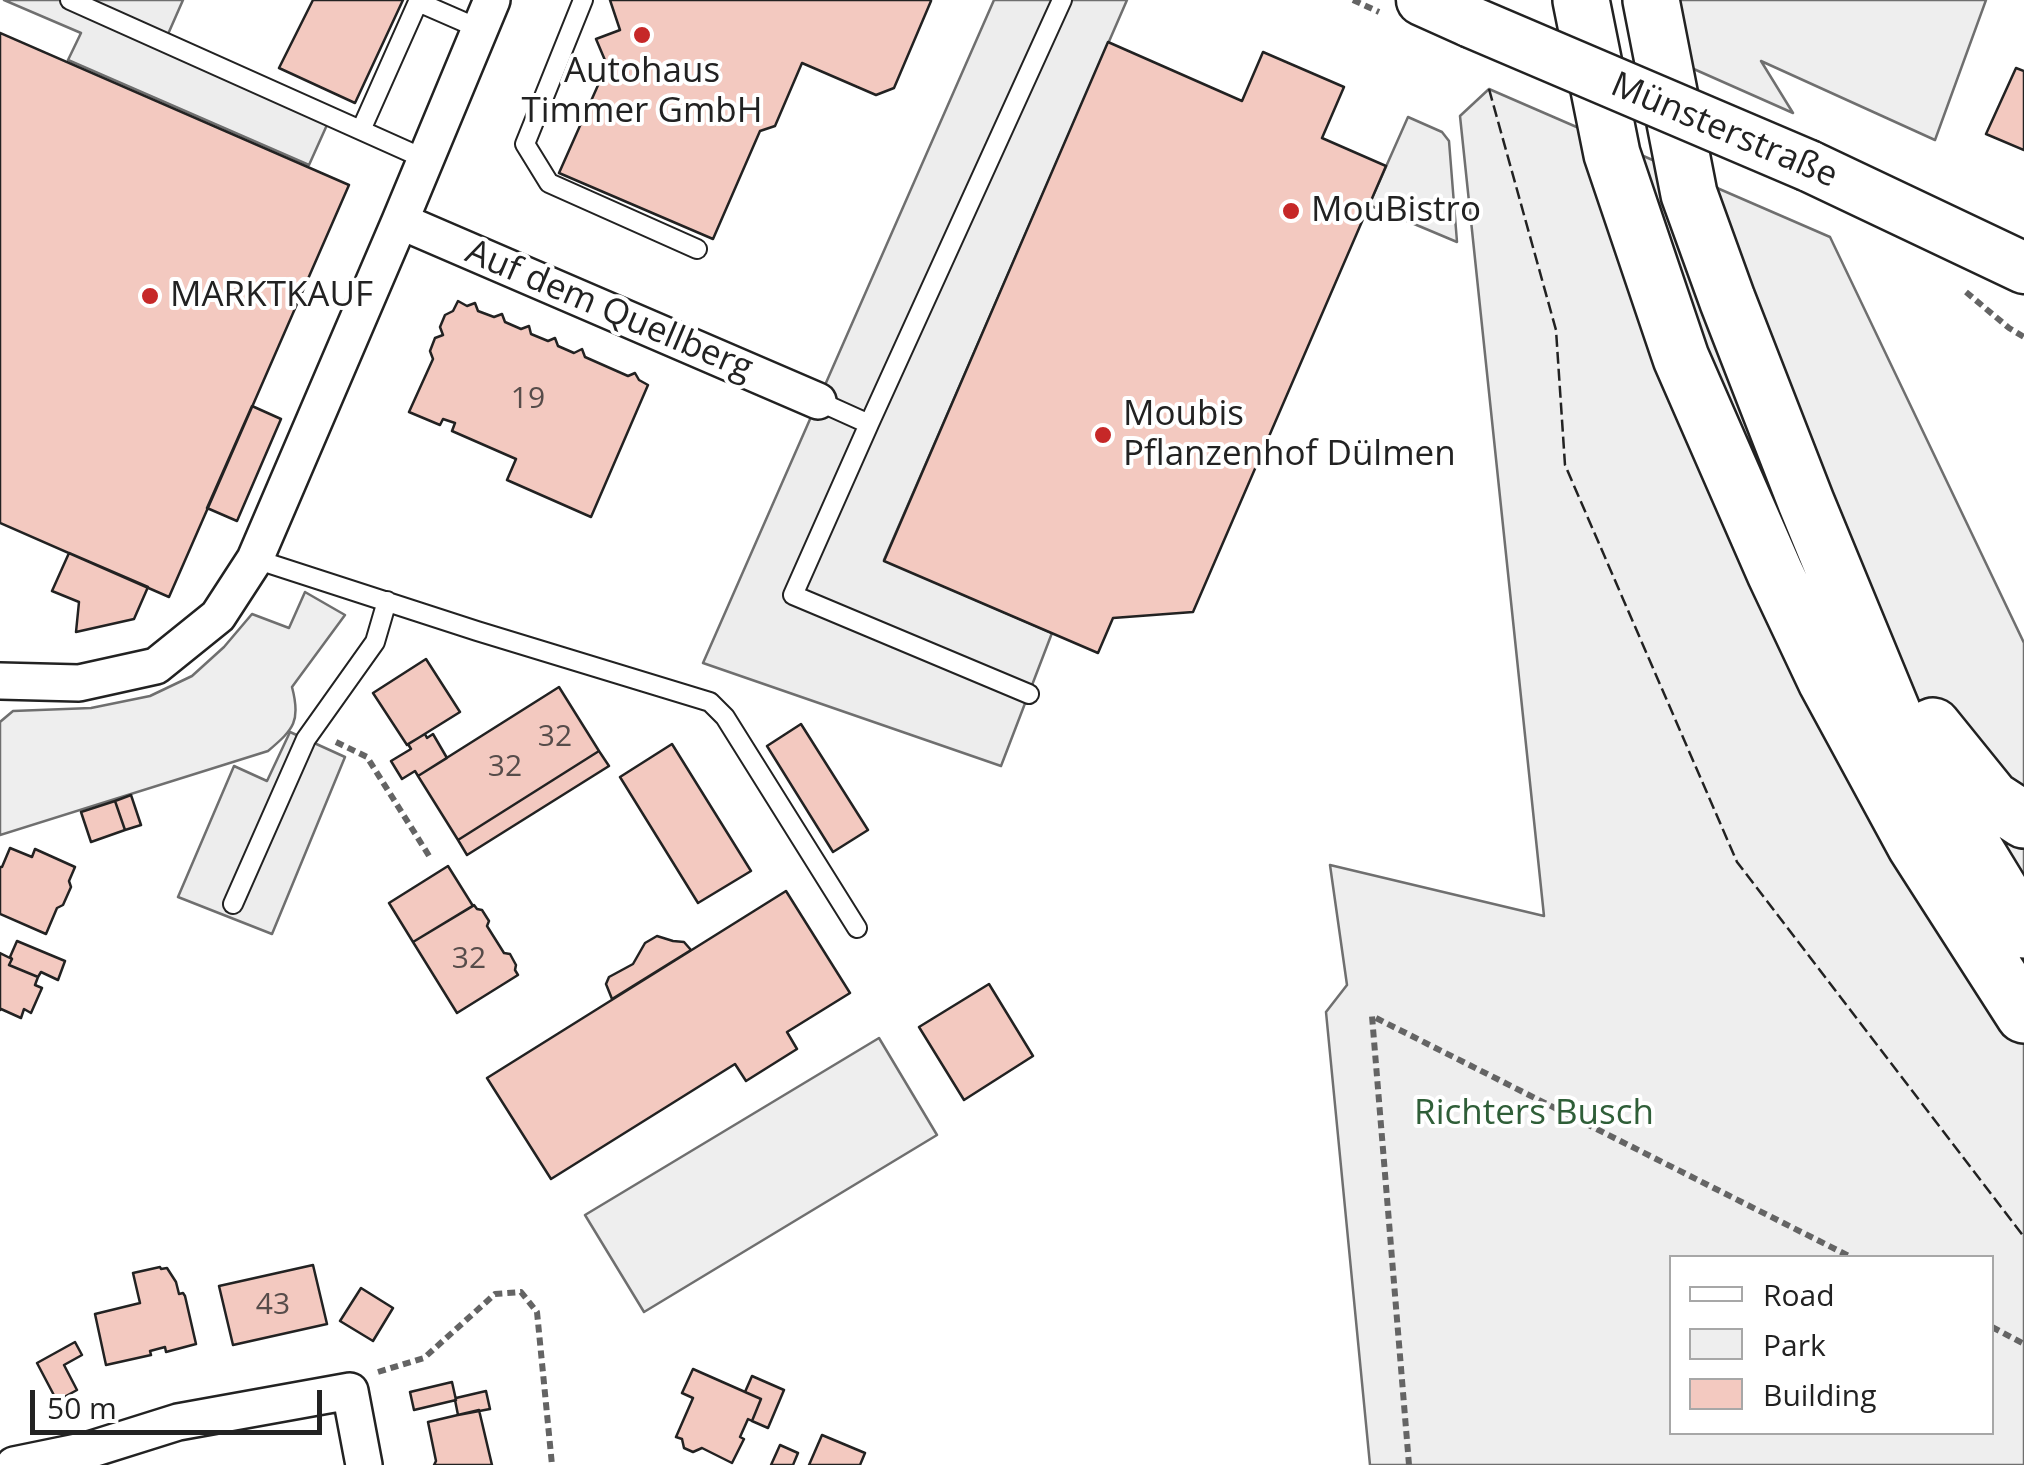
<!DOCTYPE html>
<html>
<head>
<meta charset="utf-8">
<style>
	body { margin:0 }
	#map { position:relative; width:2024px; height:1465px; overflow:hidden; background:#fff; font-family:"Open Sans",sans-serif }
	canvas { display:block }
	.legend { position:absolute; left:1669px; top:1255px; width:325px; height:180px; box-sizing:border-box; background:#fff; border:2px solid #a7a7a7; margin:0; padding:12px 18px; list-style:none; font-size:30px; color:#222 }
	.legend li { display:flex; align-items:center; gap:20px; height:50px }
	.legend b { width:50px; border:2px solid #a7a7a7 }
	.scale { position:absolute; left:30px; top:1390px; width:292px; height:45px; box-sizing:border-box; border:5px solid #222; border-top:0; padding-left:12px; font-size:30px; line-height:35px; white-space:nowrap; color:#222; -webkit-text-stroke:8px #fff; paint-order:stroke }
</style>
</head>
<body>
<div id="map">
<canvas width="2024" height="1465"></canvas>
<ul class="legend">
<li><b style="height:12px;background:#fff"></b>Road</li>
<li><b style="height:28px;background:#eee"></b>Park</li>
<li><b style="height:28px;background:#f3c9c0"></b>Building</li>
</ul>
<div class="scale">50 m</div>
</div>
<script>
const context = document.querySelector('canvas').getContext('2d');
context.lineJoin = 'round';
function paint(path, color) { context.fillStyle = color; context.fill(path, 'evenodd'); }
function trace(path, color, width, dash) { context.strokeStyle = color; context.lineWidth = width; context.lineCap = dash ? 'butt' : 'round'; context.setLineDash(dash || []); context.stroke(path); }
function label(font, color, halo, rows, align = 'center') {
  context.font = font + ' "Open Sans",sans-serif'; context.lineWidth = 8; context.setLineDash([]); context.textBaseline = 'middle'; context.strokeStyle = halo; context.fillStyle = color; for (const [text, x, y, turn = 0] of rows) {
    context.save(); context.translate(x, y); context.rotate((+turn || 0) * Math.PI / 180); context.textAlign = isNaN(turn) ? turn : align; if (halo) context.strokeText(text, 0, 0); context.fillText(text, 0, 0); context.restore();
  }
}
const green = new Path2D(`
	M1671,0H1986L1935,140L1761,61L1793,113L1687,66Z
	M1489,89L1830,237L2024,643V1465H1370L1326,1012L1347,985L1330,865L1544,916L1460,116ZM1672,1258H1992V1432H1672Z
	M1408,117L1442,132L1449,141L1457,242L1369,205Z
	M305,592L345,615L292,687C301,721 294,729 268,751L0,835V722L13,711L91,708L150,696L192,676L224,647L252,614L289,628Z
	M879,1038L937,1135L644,1312L585,1215Z`);
paint(green, '#eee');
trace(green, '#6f6f6f', 2.5);
const parking = new Path2D(`
	M4,0H183L165,41L331,116L309,165L68,60L81,33Z
	M994,0H1127L884,560L1052,633L1001,766L703,663Z
	M290,732L345,757L272,934L178,897L234,766L267,781Z`);
paint(parking, '#ededed');
trace(parking, '#6f6f6f', 2.5);
const building = new Path2D(`
	M313,0H403L355,103L279,68Z
	M610,0H931V1L894,88L876,95L802,63L775,126L760,131L713,239L559,173L607,65L596,39L620,30Z
	M0,33L349,185L169,597L0,523Z
	M1108,42L1242,101L1263,52L1344,87L1322,138L1386,166L1193,612L1113,618L1098,653L884,561Z
	M2016,68L2024,71V150L1986,134Z
	M458,301L467,306L475,303L478,311L494,317L502,314L505,322L521,329L529,326L531,334L548,341L555,338L558,346L574,353L582,349L585,357L628,376L635,373L639,380L648,385L591,517L507,480L516,459L452,431L455,423L443,419L440,425L409,412L433,359L430,351L435,338L443,335L440,327L445,315L453,311Z
	M252,406L281,419L237,521L207,508Z
	M69,553L148,587L134,619L76,632L79,602L52,591Z
	M426,659L460,712L407,745L373,693Z
	M559,687L599,751L458,840L418,776Z
	M801,724L868,830L833,852L767,746Z
	M425,734L427,738L433,734L447,758L418,776L415,771L402,779L391,761L411,749L408,744Z
	M672,744L751,871L698,903L620,777Z
	M599,751L609,766L467,855L458,840Z
	M131,795L141,825L125,830L115,801Z
	M115,801L125,830L91,842L81,812Z
	M10,848L32,857L35,849L75,867L69,881L71,887L63,905L57,908L46,934L0,914V867H2Z
	M448,866L473,906L413,942L389,903Z
	M786,891L850,993L787,1032L797,1049L746,1081L735,1064L551,1179L487,1078Z
	M474,905L477,909L482,910L489,921L487,926L504,953L510,954L516,965L515,970L518,975L457,1013L413,942Z
	M657,936L673,941L684,942L691,950L612,999L606,984L609,977L633,964L645,943Z
	M17,941L65,961L58,980L41,972L38,977L9,965L12,959L10,957Z
	M0,953L12,959L9,965L38,977L35,985L42,988L31,1013L24,1009L21,1018L1,1009L0,1010Z
	M989,984L1033,1056L964,1100L919,1027Z
	M313,1265L327,1324L233,1345L219,1286Z
	M160,1267L161,1269L167,1268L176,1282L179,1294L183,1293L185,1296L196,1344L166,1352L165,1347L150,1351L151,1355L106,1365L95,1314L140,1303L133,1273Z
	M361,1288L393,1308L373,1341L340,1321Z
	M75,1342L82,1355L64,1365L77,1390L57,1401L37,1363Z
	M693,1369L761,1399L752,1421L748,1419L740,1437L744,1439L732,1463L702,1448L693,1452L684,1448L682,1439L676,1437L693,1398L682,1393Z
	M752,1376L784,1390L768,1428L752,1421L761,1399L745,1392Z
	M452,1382L456,1400L414,1410L410,1392Z
	M486,1391L490,1409L458,1415L455,1400L456,1398Z
	M479,1410L492,1465H434L436,1461L428,1422Z
	M822,1435L865,1453L860,1465H809Z
	M780,1445L798,1453L793,1465H771Z`);
paint(building, '#f3c9c0');
trace(building, '#222', 2.5);
const service = new Path2D(`
	M70,0L425,159
	M583,0L525,144L549,183L697,249
	M361,130L418,2L480,29
	M818,401L869,424L1062,0
	M869,424L793,595L1029,694
	M255,559L477,631L710,702L725,717L857,928
	M233,904L306,739L375,642L387,601`);
const minor = new Path2D(`
	M400,221L818,401
	M0,681L79,683L156,666L218,616L255,559L400,221L492,0
	M14,1465L92,1449L178,1422L350,1391L364,1465`);
const secondary = new Path2D(`
	M1422,0L1471,22
	M1809,166L2024,268`);
const trunk = new Path2D(`
	M1581,0L1612,154L1681,358L1775,573L1826,681L1915,845L2024,1015
	M1651,0L1689,194L1727,299L1806,502L1895,718L2024,930
	M1933,726L1992,799L2024,820`);
trace(service, '#222', 22);
trace(minor, '#222', 40);
trace(secondary, '#222', 55);
trace(trunk, '#222', 60);
trace(new Path2D(`
	M1353,0L1379,12
	M1966,292L2009,328L2024,337
	M336,742L367,757L431,859
	M1992,1327L2024,1344
	M378,1372L424,1358L495,1294L521,1292L537,1312L552,1465
	M1409,1465L1372,1016L1853,1258`), '#646464', 6, [8, 5]);
trace(service, '#fff', 18);
trace(minor, '#fff', 35);
trace(secondary, '#fff', 50);
trace(trunk, '#fff', 55);
const secondaryBridge = new Path2D(`
	M1471,22L1809,166`);
trace(secondaryBridge, '#222', 55, []);
trace(secondaryBridge, '#fff', 50);
trace(new Path2D(`
	M1489,89L1556,330L1565,465L1737,862L2024,1237`), '#222', 2.5, [12, 5]);
for (const [x, y, r, color] of [
	[642,35,10,"#c62828"],
	[1291,211,10,"#c62828"],
	[150,296,10,"#c62828"],
	[1103,435,10,"#c62828"]
]) { const dot = new Path2D(); dot.arc(x, y, r, 0, 2 * Math.PI); context.fillStyle = color; context.fill(dot); trace(dot, '#fff', 4); }
label('30px', '#564c4a', null, [
	["19",528,399],
	["32",555,737],
	["32",505,767],
	["32",469,959],
	["43",273,1305]
]);
label('35px', '#222', '#fff', [
	["Autohaus",642,72,"center"],
	["Timmer GmbH",642,112,"center"],
	["MouBistro",1311,211],
	["MARKTKAUF",170,296],
	["Moubis",1123,415],
	["Pflanzenhof Dülmen",1123,455]
], 'left');
label('35px', '#222', '#fff', [
	["Münsterstraße",1724,131,23],
	["Auf dem Quellberg",609,311,23]
]);
label('35px', '#2f5e38', '#fff', [
	["Richters Busch",1534,1114]
]);
</script>
</body>
</html>
